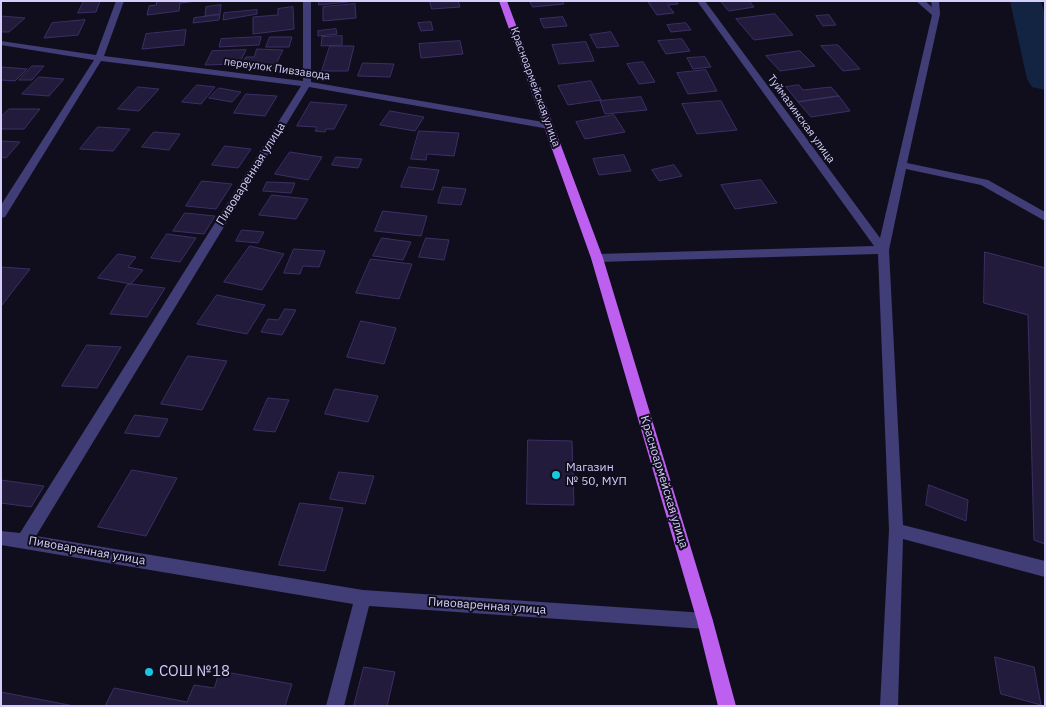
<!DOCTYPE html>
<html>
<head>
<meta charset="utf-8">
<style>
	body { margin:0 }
	#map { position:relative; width:1046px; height:707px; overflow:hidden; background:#100e1d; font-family:"IBM Plex Sans",sans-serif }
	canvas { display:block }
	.frame { position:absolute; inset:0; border:2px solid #d4cefa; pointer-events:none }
</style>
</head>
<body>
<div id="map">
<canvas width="1046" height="707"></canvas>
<div class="frame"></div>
</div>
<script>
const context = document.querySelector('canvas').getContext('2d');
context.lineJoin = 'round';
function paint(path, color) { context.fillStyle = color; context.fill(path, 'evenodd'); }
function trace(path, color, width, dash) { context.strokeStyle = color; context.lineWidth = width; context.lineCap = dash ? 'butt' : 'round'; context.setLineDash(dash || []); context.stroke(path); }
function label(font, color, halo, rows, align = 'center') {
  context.font = font + ' "IBM Plex Sans",sans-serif'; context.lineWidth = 4; context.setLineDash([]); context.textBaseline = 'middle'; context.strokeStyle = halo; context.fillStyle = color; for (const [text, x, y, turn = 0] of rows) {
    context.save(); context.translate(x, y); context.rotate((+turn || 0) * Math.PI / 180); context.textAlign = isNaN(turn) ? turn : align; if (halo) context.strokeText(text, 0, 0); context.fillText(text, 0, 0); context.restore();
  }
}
paint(new Path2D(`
	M1010,1H1041L1045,16V90L1032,87L1027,79Z`), '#122441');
const building = new Path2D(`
	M84,1H100L96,12L78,13Z
	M157,1H197L180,3L179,11L147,15L149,6L156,5Z
	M319,1H348V2L319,5Z
	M430,1H458L460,7L432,9Z
	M530,1H562L564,4L533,7Z
	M676,1L678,4L668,5L674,13L657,15L648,2Z
	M721,1H749L754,7L729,11Z
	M355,4L356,18L323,21V7Z
	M221,5L220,14L205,16L206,7Z
	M293,7L294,29L253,34V17L278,15V9Z
	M257,10V14L223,20L224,13Z
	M775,14L793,35L754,40L736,19Z
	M220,15L219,20L193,23L194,18Z
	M829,15L836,25L823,26L816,16Z
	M1,16L25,18L9,32H1Z
	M563,17L567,26L544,28L540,19Z
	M85,20L78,35L44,38L52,23Z
	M431,22L433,30L421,31L418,23Z
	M686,23L691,30L671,32L667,25Z
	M336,29L337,34L318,36V31Z
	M186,30L184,45L142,49L146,34Z
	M611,32L619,46L597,48L590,35Z
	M342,36V45L321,46L322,37Z
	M261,37L259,45L219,47L221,39Z
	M270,37H292L289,47H266Z
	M682,39L690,51L666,54L658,41Z
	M460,41L463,54L421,58L419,44Z
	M586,42L594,61L559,64L552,45Z
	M838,45L860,69L843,71L821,46Z
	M330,46H354L348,71H322Z
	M257,49L283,50L274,68L240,67L246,57H254Z
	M246,50L239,64L205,65L212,51Z
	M800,51L815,66L780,71L766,56Z
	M705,57L711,67L693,69L687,58Z
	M643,62L655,82L639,84L627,64Z
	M363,63L394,64L390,77L358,76Z
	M32,66H44L32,80H19Z
	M1,68L2,67L27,69L15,81L1,80Z
	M706,70L717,91L688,94L677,73Z
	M39,77L64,79L49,96L22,94Z
	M591,81L601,100L568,105L558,86Z
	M197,85L215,87L201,104L182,102Z
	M799,85L803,90L831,87L839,96L798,102L786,87Z
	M138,87L159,89L139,111L118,109Z
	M219,88L241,92L232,102L209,98Z
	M246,94L277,96L265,116L234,113Z
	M839,96L850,111L811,117L798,102Z
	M641,97L647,110L605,114L600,101Z
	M721,101L737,130L697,134L682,104Z
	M311,102L347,105L334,129H326L325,132L315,131L317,127L297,126Z
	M9,109H40L24,129H1V117Z
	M390,111L424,117L415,131L380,125Z
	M614,115L625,132L585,139L576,122Z
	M98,127L130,129L113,151L80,149Z
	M419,131L459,133L454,156L427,154L426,160L411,159Z
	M154,132L180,134L169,150L142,147Z
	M1,141L20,142L6,158L1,157Z
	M225,146L251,149L238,168L212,165Z
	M290,152L322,157L308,180L275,174Z
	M624,155L631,171L599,175L593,159Z
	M336,157L362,159L358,168L332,165Z
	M674,165L682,176L659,181L652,170Z
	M409,167L439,170L433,190L401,187Z
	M761,180L777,203L735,209L721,185Z
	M202,181L232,184L216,209L186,206Z
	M267,182L295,183L291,193L263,191Z
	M443,187L466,189L461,205L438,203Z
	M272,195L308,199L296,219L259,215Z
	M383,211L427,216L421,236L375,231Z
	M185,213L215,216L204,234L173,231Z
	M242,230L264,232L258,243L236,241Z
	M167,234L196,238L180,262L151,258Z
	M382,238L411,242L403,260L373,256Z
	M426,238L449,240L444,260L419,257Z
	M250,246L284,254L262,290L224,282Z
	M294,249L325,251L319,267L303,266L300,274L284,273Z
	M985,252L1045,268V544L1034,540L1028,315L984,303Z
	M118,254L136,257L128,267L143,270L131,284L98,278Z
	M371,259L412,264L399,299L356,293Z
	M1,267L30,269L2,305H1Z
	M131,284L165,288L147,317L110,314L127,285Z
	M217,295L265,305L247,334L197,324Z
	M285,309L296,310L282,335L261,332L268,319L278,320Z
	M361,321L396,328L384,364L347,357Z
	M87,345L121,347L97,388L62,386Z
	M188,356L227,361L202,410L161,404Z
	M335,389L378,396L368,422L325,414Z
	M268,398L289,400L275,432L254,430Z
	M135,415L168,419L159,437L125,433Z
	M528,440L572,441L574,505L527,504Z
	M132,470L177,478L146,536L98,527Z
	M339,472L374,476L365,504L330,499Z
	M1,480L44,486L31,507L1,503Z
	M929,485L968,500L966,521L926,505Z
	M300,503L343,508L325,571L279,565Z
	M995,657L1034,667L1041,705L1001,694Z
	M364,667L395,672L387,706H354Z
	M220,671L292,684L285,706H105L114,688L187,702L194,685L214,688Z
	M1,692L74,706H1Z`);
paint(building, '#231b3c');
trace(building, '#3b3065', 1);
paint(new Path2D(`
	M116,1H124L104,56L303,81V1H311V82L549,123L554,126L549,129L309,87L36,536L363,590L705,613L711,615L713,621L711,627L705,629L369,606L344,706H326L353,604L1,545V531L20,533L301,86L101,61L5,217L1,218V205L94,60L1,45V41L96,55Z
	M697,1H705L880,238L932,15L916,1H925L932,7L931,1H939L940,14L907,163L988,180L1045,212V221L981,185L906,169L889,250L903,525L1045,561V577L903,539L898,706H880L889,530L878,254L597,262L591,258L597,254L874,246Z`), '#403d77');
paint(new Path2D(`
	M499,1H507L603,258L713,621L736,706H718L697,621L591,258Z`), '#bd60f0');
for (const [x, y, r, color] of [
	[556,475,5,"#16c7df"],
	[149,672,5,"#16c7df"]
]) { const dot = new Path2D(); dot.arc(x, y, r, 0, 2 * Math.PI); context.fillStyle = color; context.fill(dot); trace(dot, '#100e1d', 2); }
label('11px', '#d4cefa', '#100e1d', [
	["переулок Пивзавода",277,69,8],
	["Красноармейская улица",535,87,70],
	["Туймазинская улица",801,119,54]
]);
label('12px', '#d4cefa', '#100e1d', [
	["Пивоваренная улица",251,174,-58],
	["Красноармейская улица",664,482,73],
	["Пивоваренная улица",87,551,10],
	["Пивоваренная улица",487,606,4]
]);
label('12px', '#d4cefa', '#100e1d', [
	["Магазин",566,468],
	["№ 50, МУП",566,482]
], 'left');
label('15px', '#d4cefa', '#100e1d', [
	["СОШ №18",159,672]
], 'left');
</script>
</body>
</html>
